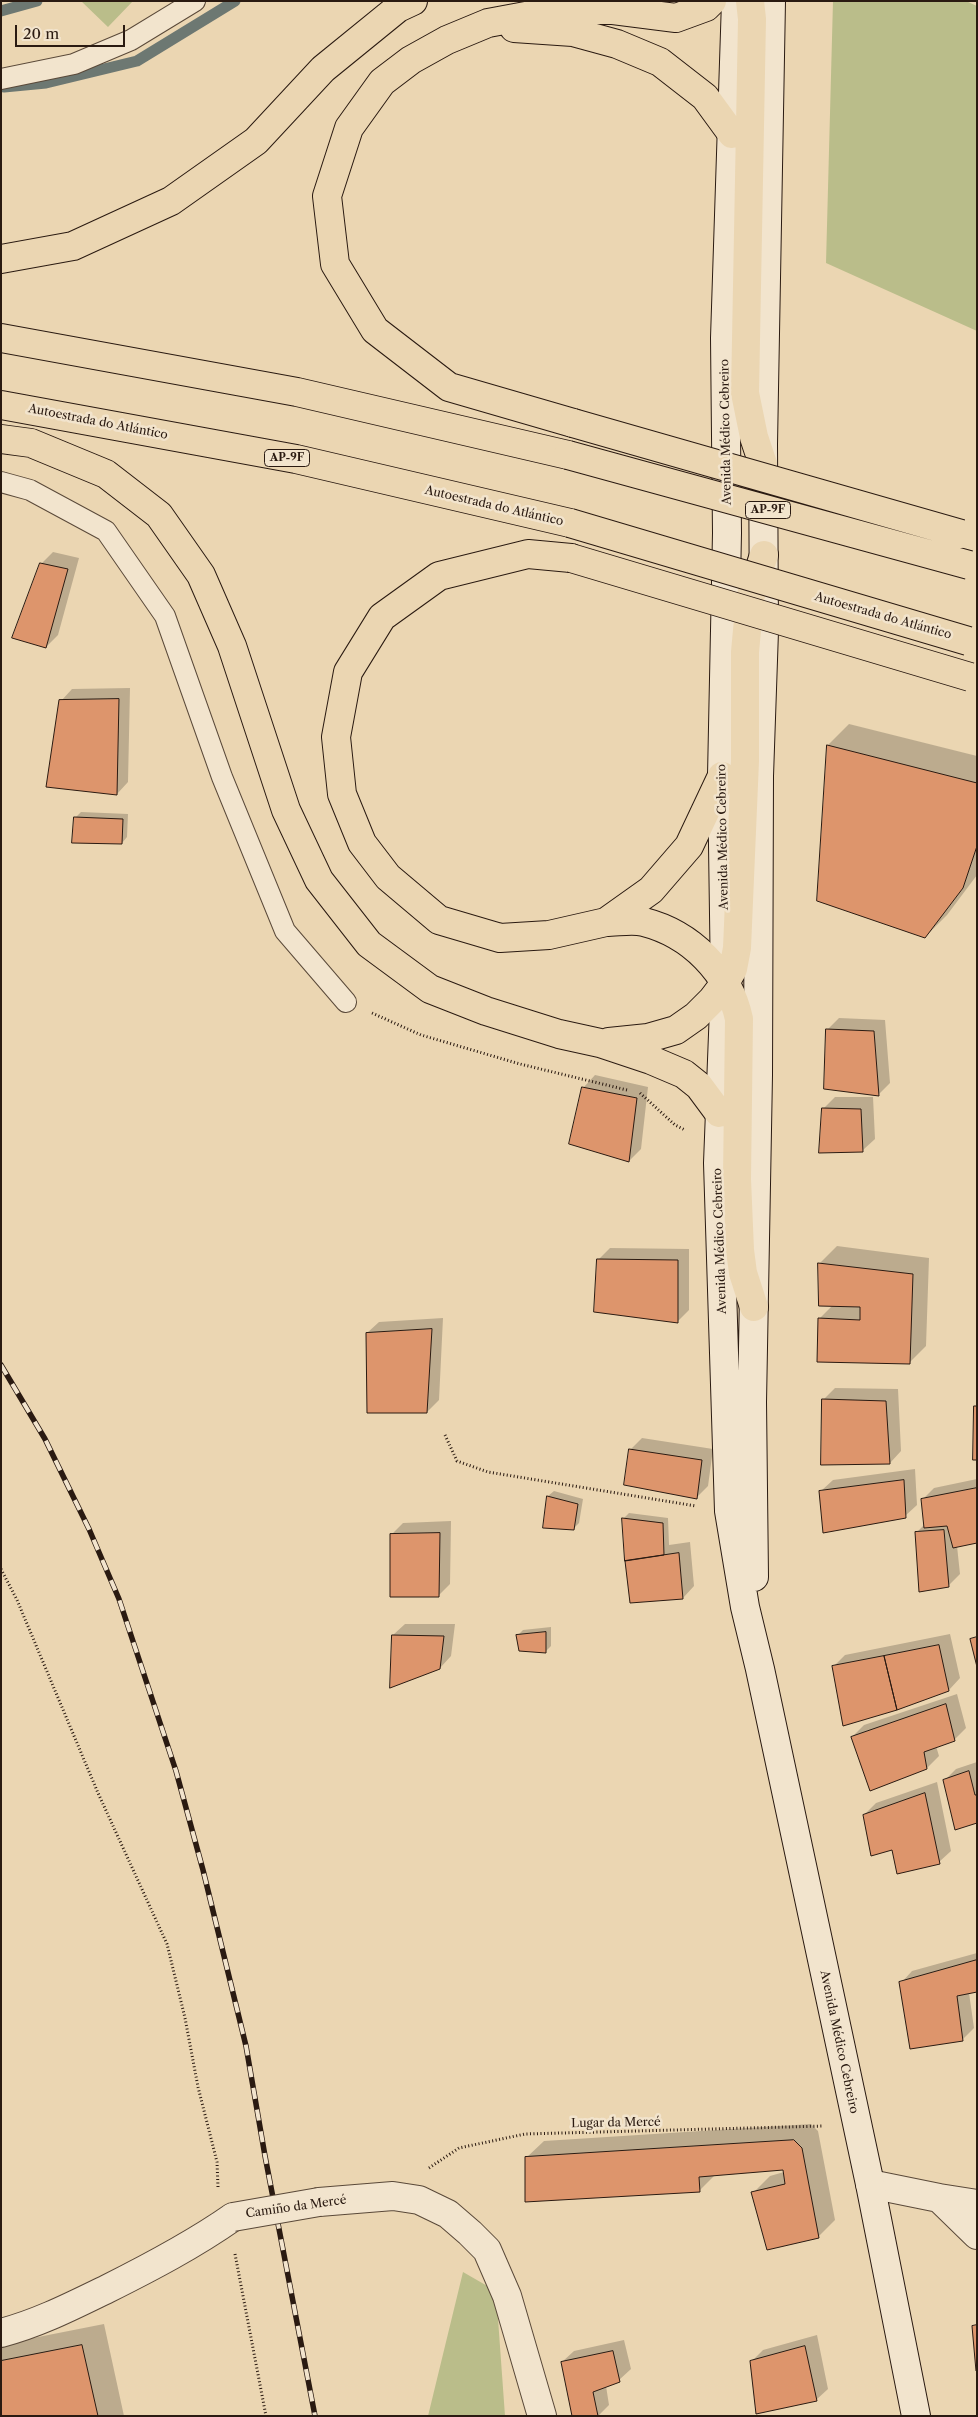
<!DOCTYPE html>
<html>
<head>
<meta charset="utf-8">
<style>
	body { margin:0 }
	#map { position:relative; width:978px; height:2417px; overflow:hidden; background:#ebd6b2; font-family:"Libre Caslon Text",serif }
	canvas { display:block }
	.frame { position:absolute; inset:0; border:2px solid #2a1a11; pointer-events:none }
	.scale { position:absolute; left:15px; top:25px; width:110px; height:22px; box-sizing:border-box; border:2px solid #2a1a11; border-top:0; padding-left:6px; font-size:15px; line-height:18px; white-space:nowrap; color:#2a1a11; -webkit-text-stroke:4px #f2e4cd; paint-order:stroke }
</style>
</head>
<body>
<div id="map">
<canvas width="978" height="2417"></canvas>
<div class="frame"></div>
<div class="scale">20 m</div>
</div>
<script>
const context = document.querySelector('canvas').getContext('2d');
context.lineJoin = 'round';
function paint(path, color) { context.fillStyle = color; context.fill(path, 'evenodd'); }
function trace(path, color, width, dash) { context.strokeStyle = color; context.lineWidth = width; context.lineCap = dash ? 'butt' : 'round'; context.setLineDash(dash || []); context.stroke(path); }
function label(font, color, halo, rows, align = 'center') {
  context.font = font + ' "Libre Caslon Text",serif'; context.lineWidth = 5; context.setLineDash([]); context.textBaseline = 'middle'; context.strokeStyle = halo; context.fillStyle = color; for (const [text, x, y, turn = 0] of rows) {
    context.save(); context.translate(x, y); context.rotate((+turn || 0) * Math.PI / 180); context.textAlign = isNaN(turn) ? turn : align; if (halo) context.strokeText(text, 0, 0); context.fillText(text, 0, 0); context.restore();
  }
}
paint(new Path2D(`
	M81,1H133L108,27Z
	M833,1H966L977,6V331L826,263Z
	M463,2272L496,2291L505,2416H428Z`), '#babd8a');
paint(new Path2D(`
	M53,552L79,558L58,635L46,647L41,564Z
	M130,688L128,782L117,794L61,701L72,689Z
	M849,724L977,756V875L947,915L925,937L828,745Z
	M81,812L128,814L127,837L122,843L75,818Z
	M839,1018L885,1020L890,1083L878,1095L827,1030Z
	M595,1075L648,1087L641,1149L629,1161L570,1143L584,1087Z
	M835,1097H873L875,1139L863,1150L823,1109Z
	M837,1246L929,1258L926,1346L909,1363L819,1319L833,1305L820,1263Z
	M610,1248L689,1249V1310L677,1322L598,1260Z
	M443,1318L439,1400L427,1412L367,1333L379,1322Z
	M835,1388L898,1389L901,1451L890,1463L823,1400Z
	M642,1438L713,1449L708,1486L697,1497L630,1450Z
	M915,1469L917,1505L905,1516L821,1491L833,1480Z
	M977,1479V1541L957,1546L960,1574L948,1586L916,1533L925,1524L923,1499L934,1488Z
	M554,1491L583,1499L579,1523L573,1529L545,1527L548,1496Z
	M629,1513L668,1518L669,1545L690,1542L694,1586L683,1598L631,1602L624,1518Z
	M451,1521L450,1584L438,1596L391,1535L403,1523Z
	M405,1624H455L451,1656L440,1668L393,1635Z
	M551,1627V1646L545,1652L518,1635L523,1630Z
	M950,1634L960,1678L949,1690L834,1666L845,1655Z
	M957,1694L966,1728L954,1740L936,1746L939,1756L927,1768L870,1789L852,1737L864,1725Z
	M977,1762V1822L945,1780L956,1769Z
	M937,1782L951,1851L939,1862L892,1848L864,1815L876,1803Z
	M977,1953V1991L969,1993L974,2028L962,2040L901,1983L912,1971Z
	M811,2124L818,2131L835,2220L818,2237L753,2193L770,2176L784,2172V2168L716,2174L699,2191L526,2158L544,2141Z
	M104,2324L124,2416H1V2334L23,2340Z
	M817,2335L828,2389L816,2400L751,2362L763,2350Z
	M624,2340L631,2369L619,2380L606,2386L609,2405L598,2416H574L562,2362L574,2351Z`), '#0003');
trace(new Path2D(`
	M1,11L37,1
	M4,87L46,83L137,61L235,1`), '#6d7872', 11);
const building = new Path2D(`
	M40,563L68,569L46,648L12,638Z
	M119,699L117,795L46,787L59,700Z
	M827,745L977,783V846L963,888L925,938L817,901Z
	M74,817L123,819L122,844L72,843Z
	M826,1029L874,1031L879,1096L824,1089Z
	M582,1087L637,1098L629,1162L569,1144Z
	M822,1108L861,1109L863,1152L819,1153Z
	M597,1259L678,1260V1323L594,1312Z
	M818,1263L913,1274L910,1364L817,1362L818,1318L860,1320V1307L819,1306Z
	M432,1329L427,1413H367L366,1333Z
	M822,1399L886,1401L890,1464L821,1465Z
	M974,1406H977V1460H973Z
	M629,1449L702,1460L697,1499L624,1485Z
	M904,1480L906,1518L823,1533L819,1491Z
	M977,1488V1543L953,1548L947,1526L924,1528L921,1499Z
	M547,1496L578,1504L574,1530L543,1528Z
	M622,1518L663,1523L664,1555L625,1561Z
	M944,1530L949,1587L919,1592L915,1532Z
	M440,1533L439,1597H390V1534Z
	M679,1553L683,1599L630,1603L625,1561Z
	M546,1632V1653L519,1651L516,1635Z
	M392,1635L444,1636L440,1669L390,1688Z
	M977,1637V1667L970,1639Z
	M939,1645L949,1691L897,1710L884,1656Z
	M884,1656L897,1710L843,1726L832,1666Z
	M946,1704L955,1741L924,1752L927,1769L870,1791L851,1737Z
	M969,1771L975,1795H977V1823L955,1830L943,1780Z
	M925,1793L940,1864L897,1874L892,1850L871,1856L863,1815Z
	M977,1960V1992L957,1996L963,2041L910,2049L899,1982Z
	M794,2140L802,2148L819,2238L767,2250L751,2192L785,2184L783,2170L699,2177L700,2192L525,2202V2157Z
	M977,2325V2371H976L972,2326Z
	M82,2345L98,2416H1V2361Z
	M805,2346L817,2401L756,2414L750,2361Z
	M613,2351L620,2382L593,2392L598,2416H572L561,2362Z`);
paint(building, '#dd956c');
trace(building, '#2a1a11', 1);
const service = new Path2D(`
	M1,79L74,64L131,40L195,1
	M1,482L30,490L106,531L165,616L222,777L285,931L346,1002`);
const minor = new Path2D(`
	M870,2184L939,2198L977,2235
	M939,2198L977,2204
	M319,2202L393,2196L419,2200L448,2214L470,2233L487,2250L507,2296L542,2416
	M1,2333C39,2323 72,2306 107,2289C151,2267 193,2245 233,2217`);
const secondary = new Path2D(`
	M736,1L725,338L727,533L722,776L725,983L718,1163L729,1511L745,1607L760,1669L870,2184L916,2416
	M754,1577L752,1402L758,1075L759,776L764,631L763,444L771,1`);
const motorway = new Path2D(`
	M750,1L752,19L745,393L754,437L763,464
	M514,28L573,32L617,44L660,62L705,97L732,134
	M1,259L73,246L171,201L256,141L323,69L398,8L413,1
	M1,338L297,392L568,455
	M1,405L296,459L570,523
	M573,423L449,387L375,330L335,264L327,196L349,128L382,82L411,60L447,40L488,23L558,10H613L676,18L706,7L712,1
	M1,439L31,443L106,474L159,515L201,575L232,646L286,810L319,880L369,944L430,989L486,1011L559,1034L600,1043L651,1060L684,1074L699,1086L719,1113
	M571,558L528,554L439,576L382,617L348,672L336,737L342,794L362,843L388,877L439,920L500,938L549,935L606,922L651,890L689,846L722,776
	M606,922C618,922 633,919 644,922C691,934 729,972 739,1019L737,1179L740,1250L743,1273L754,1307
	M609,1042L648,1038L676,1030L696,1016L712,1000L725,983L733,969L737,948L745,761V652L750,598L764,555`);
trace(service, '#5a4939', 22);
trace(minor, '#5a4939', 30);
trace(secondary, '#2a1a11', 30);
trace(motorway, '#2a1a11', 30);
trace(new Path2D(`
	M372,1013L421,1035L520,1064L627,1090
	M640,1093L675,1125L685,1130
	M445,1435L457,1461L488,1472L696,1506
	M1,1569L17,1600L98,1793L167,1944L185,2018L198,2087L217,2162L218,2187
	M429,2168L459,2148L525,2134L823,2126
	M235,2254L266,2416`), '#2a1a11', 3, [1, 2.5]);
trace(service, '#f2e4cd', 20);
trace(minor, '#f2e4cd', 28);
trace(secondary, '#f2e4cd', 28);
trace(motorway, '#ebd6b2', 28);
const rail = new Path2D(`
	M1,1365L45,1439L89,1529L119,1599L176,1771L203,1870L246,2046L265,2156L315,2416`);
trace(rail, '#2a1a11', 5.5);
trace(rail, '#f2e4cd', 4, [11]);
const minorBridge = new Path2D(`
	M233,2217L319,2202`);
const motorwayBridge = new Path2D(`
	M573,423L961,534
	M568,455L969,565
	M570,523L968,641
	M571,558L970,677`);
trace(minorBridge, '#5a4939', 30, []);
trace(motorwayBridge, '#2a1a11', 30, []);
trace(minorBridge, '#f2e4cd', 28);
trace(motorwayBridge, '#ebd6b2', 28);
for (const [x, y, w] of [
	[287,458,45],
	[768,510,45]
]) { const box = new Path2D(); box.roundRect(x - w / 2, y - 8.5, w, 17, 4); context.fillStyle = '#f2e4cd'; context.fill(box); trace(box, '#2a1a11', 1); }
label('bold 11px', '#2a1a11', null, [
	["AP-9F",287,458],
	["AP-9F",768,510]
]);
label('12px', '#2a1a11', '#f2e4cd', [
	["Autoestrada do Atlántico",98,422,11],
	["Avenida Médico Cebreiro",726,432,-91],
	["Autoestrada do Atlántico",494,506,13],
	["Autoestrada do Atlántico",883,616,16],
	["Avenida Médico Cebreiro",723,837,-91],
	["Avenida Médico Cebreiro",720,1241,-92],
	["Avenida Médico Cebreiro",839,2042,78],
	["Lugar da Mercé",616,2123,-1],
	["Camiño da Mercé",296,2207,-8]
]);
</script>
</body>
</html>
